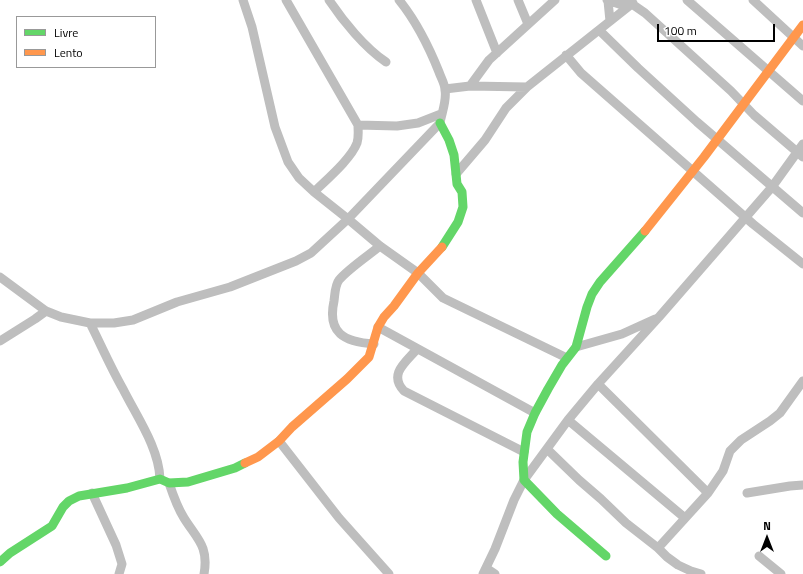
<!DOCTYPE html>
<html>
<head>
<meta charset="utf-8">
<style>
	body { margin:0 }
	#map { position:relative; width:803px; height:574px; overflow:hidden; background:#fff; font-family:"Titillium Web",sans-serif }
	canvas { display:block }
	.legend { position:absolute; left:16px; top:16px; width:140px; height:52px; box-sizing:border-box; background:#fff; border:1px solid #999; margin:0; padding:5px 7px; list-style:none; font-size:12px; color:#000 }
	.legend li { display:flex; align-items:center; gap:8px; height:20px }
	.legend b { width:20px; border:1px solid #999 }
	.north { position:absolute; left:747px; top:518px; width:40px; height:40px; -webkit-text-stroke:3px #fff; paint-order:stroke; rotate:0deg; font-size:11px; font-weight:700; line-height:16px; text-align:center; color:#000 }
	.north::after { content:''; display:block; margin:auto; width:14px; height:18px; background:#000; clip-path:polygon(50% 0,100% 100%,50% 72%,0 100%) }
	.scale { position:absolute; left:657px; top:24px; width:118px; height:18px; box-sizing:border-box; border:2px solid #000; border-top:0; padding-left:5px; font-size:12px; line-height:14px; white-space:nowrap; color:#000; -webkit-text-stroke:3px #fff; paint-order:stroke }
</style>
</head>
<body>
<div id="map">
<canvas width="803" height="574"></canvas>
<ul class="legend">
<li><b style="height:5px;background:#63d668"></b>Livre</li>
<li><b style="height:5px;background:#ff974d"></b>Lento</li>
</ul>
<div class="north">N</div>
<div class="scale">100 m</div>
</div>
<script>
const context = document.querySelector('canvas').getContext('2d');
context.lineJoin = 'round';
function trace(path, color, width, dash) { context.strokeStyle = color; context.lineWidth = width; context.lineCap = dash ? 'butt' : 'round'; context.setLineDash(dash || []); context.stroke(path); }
trace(new Path2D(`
	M243,0L252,27L275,127L288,162L299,178L314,192L348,219L380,246L418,273L443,298L567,358
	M286,0L358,125L397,126L418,123L441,114
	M329,0C343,21 365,48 386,62
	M476,0L497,53
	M518,0L528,24
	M607,0L619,4H632L645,13L731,91L754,115L803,157
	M687,0L803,101
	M753,0L803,46
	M608,1L610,21
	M599,30L638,68L697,122L803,213
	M566,55L581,73L753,224L803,264
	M470,86L489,60L555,0
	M445,89L470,86L527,87L633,3
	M456,174L485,140L506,108L527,87
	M314,192C326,180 351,159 357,143C359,137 358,131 358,125
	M0,277L46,311L61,317L90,323H114L133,320L177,302L230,287L296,261L311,253L348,219L440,123C442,112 447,100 445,90C445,84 441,78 439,72C429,47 416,21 399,0
	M90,323C101,345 111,368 123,389C137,417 159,448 160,479
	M378,327L535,413
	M0,341L35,319L46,311
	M374,344C344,342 327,333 334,301C335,294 335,285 339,280C348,269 369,255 380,246
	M576,347L622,334L655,319
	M417,349C406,362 388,374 404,391L524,452
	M598,384L708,493
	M568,420L685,518
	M279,441L339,518L389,574
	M547,449L579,480L601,499L626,523L658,548L667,557L678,565L691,571L701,574
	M169,483C173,495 177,507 184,518C197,539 209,546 204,574
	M92,493L116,545L122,564L119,574
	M747,493L790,486L803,485
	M658,548L708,493L723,471L730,451L741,440L770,421L780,413L803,381
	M759,556L781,574
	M486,568L495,574
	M483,574L495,549L514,500L524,480L568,420L598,384L659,317L772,187L803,144`), '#bebebe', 9);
trace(new Path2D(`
	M440,123L449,140L454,155L457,184L462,192L463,207L458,222L442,247
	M606,556L557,514L524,480L523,462L527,432L535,413L548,389L562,365L576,347L587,307L592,294L600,282L645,231
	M0,562L10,553L52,526L63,507L69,501L79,496L127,488L160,479L169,483L188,482L235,468L245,463`), '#63d668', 9);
trace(new Path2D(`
	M645,231L704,157L803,25
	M245,463L258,457L279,441L292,427L347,379L369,357L378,327L384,317L394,306L418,273L442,247`), '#ff974d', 9);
</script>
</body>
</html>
